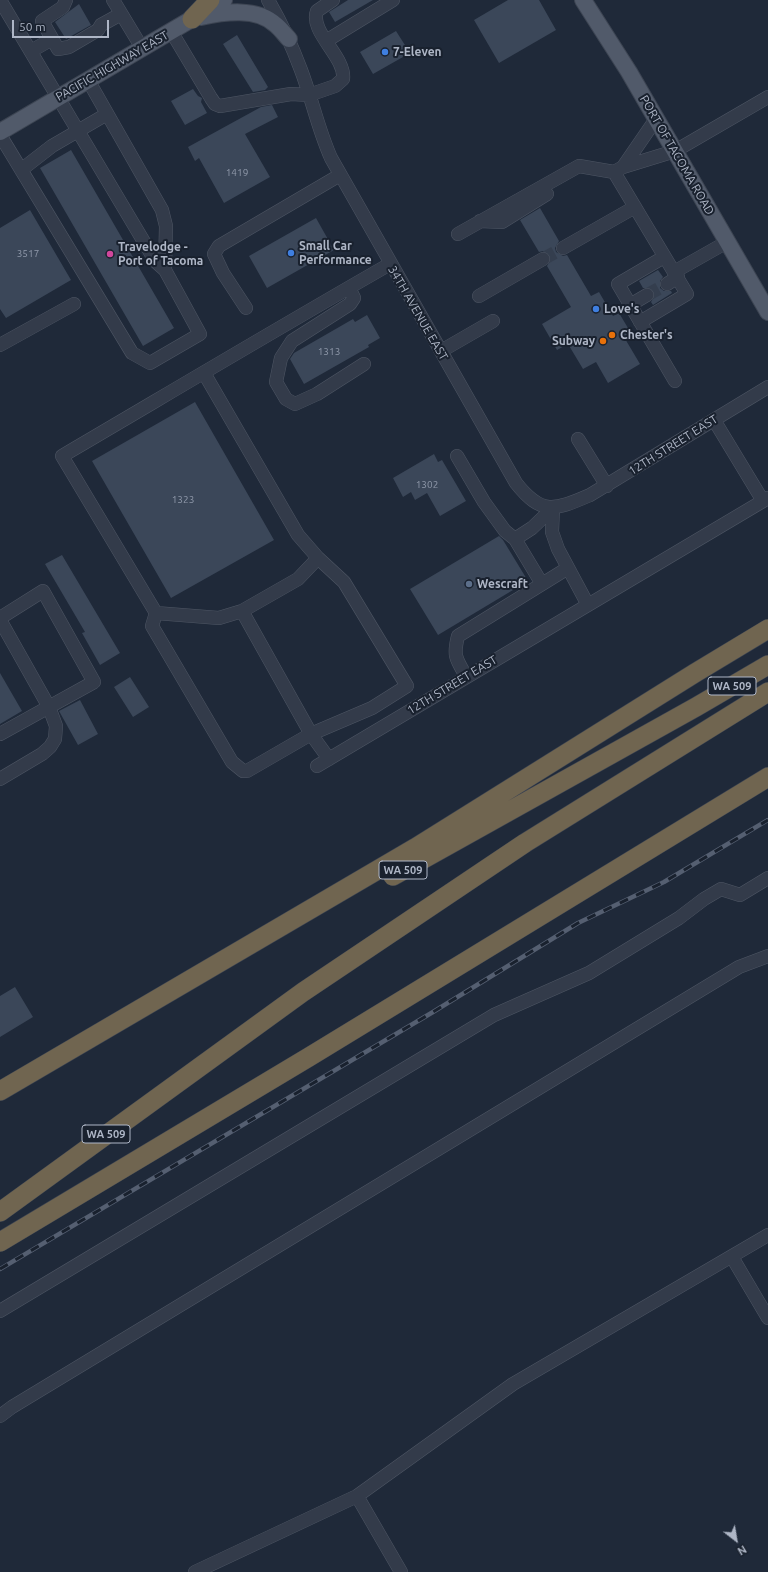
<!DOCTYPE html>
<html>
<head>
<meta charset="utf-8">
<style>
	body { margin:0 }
	#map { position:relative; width:768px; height:1572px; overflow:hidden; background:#1f2939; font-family:Ubuntu,sans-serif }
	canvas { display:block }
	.north { position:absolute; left:716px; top:1520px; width:40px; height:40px; -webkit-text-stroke:3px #19212e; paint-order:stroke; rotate:149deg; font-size:11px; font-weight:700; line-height:16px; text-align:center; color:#aeb6c6 }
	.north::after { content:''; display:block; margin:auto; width:14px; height:18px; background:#aeb6c6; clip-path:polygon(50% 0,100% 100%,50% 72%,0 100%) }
	.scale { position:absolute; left:12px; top:20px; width:97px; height:18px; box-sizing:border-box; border:2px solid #aeb6c6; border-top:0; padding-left:5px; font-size:12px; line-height:14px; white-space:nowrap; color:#aeb6c6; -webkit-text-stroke:3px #19212e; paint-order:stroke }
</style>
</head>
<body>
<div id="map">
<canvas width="768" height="1572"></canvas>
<div class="north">N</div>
<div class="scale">50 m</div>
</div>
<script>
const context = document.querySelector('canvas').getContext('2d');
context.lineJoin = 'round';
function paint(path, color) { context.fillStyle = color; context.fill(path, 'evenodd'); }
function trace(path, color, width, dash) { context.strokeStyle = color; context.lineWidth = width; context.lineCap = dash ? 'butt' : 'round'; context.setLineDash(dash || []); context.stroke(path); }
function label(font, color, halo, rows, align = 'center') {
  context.font = font + ' Ubuntu,sans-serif'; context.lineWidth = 4; context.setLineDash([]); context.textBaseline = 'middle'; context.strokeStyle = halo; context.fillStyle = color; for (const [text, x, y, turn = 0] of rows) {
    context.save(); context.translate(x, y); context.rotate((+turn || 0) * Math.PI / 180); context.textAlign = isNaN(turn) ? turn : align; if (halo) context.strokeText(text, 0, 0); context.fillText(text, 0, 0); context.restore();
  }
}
paint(new Path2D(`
	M348,0H373L335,22L329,12Z
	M508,0H539L556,30L499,63L474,20Z
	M79,4L91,25L66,39L55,22Z
	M396,31L410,53L373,74L360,52Z
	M237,35L268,87L265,90L253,92L223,44Z
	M193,89L198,96L202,98L201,102L207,113L185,125L171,101Z
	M272,105L278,117L245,134L270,177L224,203L199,158L195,161L188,147L261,107Z
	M71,150L174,328L143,346L40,168Z
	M540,208L559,241L555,248L556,252L563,256L567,255L591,296L599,292L613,316L619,313L631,333L624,337L640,364L608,383L596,362L583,369L568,344L557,350L542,324L571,307L547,266L551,259L550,255L543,251L539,252L520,220Z
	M30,210L71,280L6,318L0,309V228Z
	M316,218L334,250L267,288L249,256Z
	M658,270L663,277L660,281V288L664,291H671L672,293L653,305L651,302L655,295L654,291L651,288H643L639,281Z
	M367,315L380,338L368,345L369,347L304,384L290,359L294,353L353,319L355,322Z
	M195,402L274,540L171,598L92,461Z
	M434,454L438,462L442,460L466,501L440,516L427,493L415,500L411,492L403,497L393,478Z
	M499,536L503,540L528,581L438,635L410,589Z
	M62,555L120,653L100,665L82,633L85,632L45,564Z
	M0,673L22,711L0,724Z
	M130,677L149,707L133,717L114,687Z
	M80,700L98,734L78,745L59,711Z
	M15,987L33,1017L0,1037V996Z`), '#3b4759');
trace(new Path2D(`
	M543,259L563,248
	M647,295L667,284`), '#343e4e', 13, [13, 6]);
const minor = new Path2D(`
	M66,0L63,7L42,21L58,49L69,47L98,30L101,25L121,14
	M113,0L142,48
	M268,0C281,22 292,46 301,70C312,99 318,129 331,158L516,483C542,516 555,510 590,495L768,387
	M171,31L211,98L215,104L220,106L291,94L309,95L335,86L343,79C346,57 309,32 317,11L333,0
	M326,41L393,0
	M31,51L52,39
	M88,80L162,210L166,226L165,270
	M0,135L132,353L150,363L200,334L165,270L156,262L0,0
	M623,167L656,119
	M21,170L52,146L107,114
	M480,221L502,222L547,194
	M458,234L579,166L614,172
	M563,248L635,207
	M664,257L618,284L675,381
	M674,272L727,242
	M667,284L678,277
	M349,288L354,298L350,304L292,341L281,358L276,382L286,399L295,404L317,394L364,364
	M479,296L543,259
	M630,305L647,295
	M246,308L223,273L214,254L219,246L340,175
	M640,322L687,294L614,172L623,167L675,151L768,97
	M0,345L74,304
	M441,351L493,321
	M204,373L298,535L318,558L344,582L407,686L372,708L311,734L247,771H243L232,762L152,626L156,613L62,456C171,392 280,327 390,264
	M714,420L763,501
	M578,439L607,486
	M457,456L484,502L505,531L515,539L542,584
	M553,508L552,532L558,549L588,605
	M515,539L532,528L553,508
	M242,611L311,734L329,759
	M156,613L219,618L242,611L298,579L318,558
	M0,618L43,591L94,682L0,734
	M0,620L49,707L56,726L55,739L50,747L42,754L0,779
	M466,676C456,659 453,656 458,636L568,568
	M317,766L768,498
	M732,1257L768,1318
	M0,1311L494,1015L589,973L679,918L704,899L721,889L740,895L768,878
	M0,1416L12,1407L739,967L768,956
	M357,1496L401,1572
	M195,1572L357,1496L513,1384L768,1235`);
const major = new Path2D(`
	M583,0L629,72L768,312
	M201,17C224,12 257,7 276,25C281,29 285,35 289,39
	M0,132L224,0`);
const highway = new Path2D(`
	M192,19L210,0
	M393,876L696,707L768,665
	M0,1091L415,848L695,673L768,629
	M0,1212L303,992L525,843L768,692
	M0,1242L309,1057L768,777`);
trace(minor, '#4e5664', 14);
trace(major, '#3d4553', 18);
trace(highway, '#3b4351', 20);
trace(minor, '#333b4a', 13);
trace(major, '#515a6a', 16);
trace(highway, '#706550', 19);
const rail = new Path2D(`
	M0,1269L433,1012L578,923L664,882L768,820`);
trace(rail, '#555f71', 4.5);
trace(rail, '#19212e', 3, [9]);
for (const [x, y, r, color] of [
	[385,52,4,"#3f7fe0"],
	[291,253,4,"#3f7fe0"],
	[110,254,4,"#d1479c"],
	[596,309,4,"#3f7fe0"],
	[612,335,4,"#e8710a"],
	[603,341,4,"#e8710a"],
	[469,584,4,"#5c6f8a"]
]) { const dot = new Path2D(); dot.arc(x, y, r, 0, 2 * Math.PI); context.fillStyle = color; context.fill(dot); trace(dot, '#19212e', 1.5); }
label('10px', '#919aab', null, [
	["1419",237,173],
	["3517",28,254],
	["1313",329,352],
	["1302",427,485],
	["1323",183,500]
]);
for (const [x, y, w] of [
	[732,686,48],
	[403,870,48],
	[106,1134,48]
]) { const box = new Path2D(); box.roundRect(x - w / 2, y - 9, w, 18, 3); context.fillStyle = '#19212e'; context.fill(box); trace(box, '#aeb6c6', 1); }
label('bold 11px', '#aeb6c6', null, [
	["WA 509",732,686],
	["WA 509",403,870],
	["WA 509",106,1134]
]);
label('bold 12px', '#aeb6c6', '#19212e', [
	["7-Eleven",393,52],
	["Small Car",299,246],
	["Performance",299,260],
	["Travelodge -",118,247],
	["Port of Tacoma",118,261],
	["Love's",604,309],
	["Chester's",620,335],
	["Subway",595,341,"right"],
	["Wescraft",477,584]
], 'left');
label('12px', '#aeb6c6', '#19212e', [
	["PACIFIC HIGHWAY EAST",112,66,-30],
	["PORT OF TACOMA ROAD",677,155,60],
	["34TH AVENUE EAST",418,313,60],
	["12TH STREET EAST",673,445,-32],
	["12TH STREET EAST",452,685,-31]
]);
</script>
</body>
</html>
